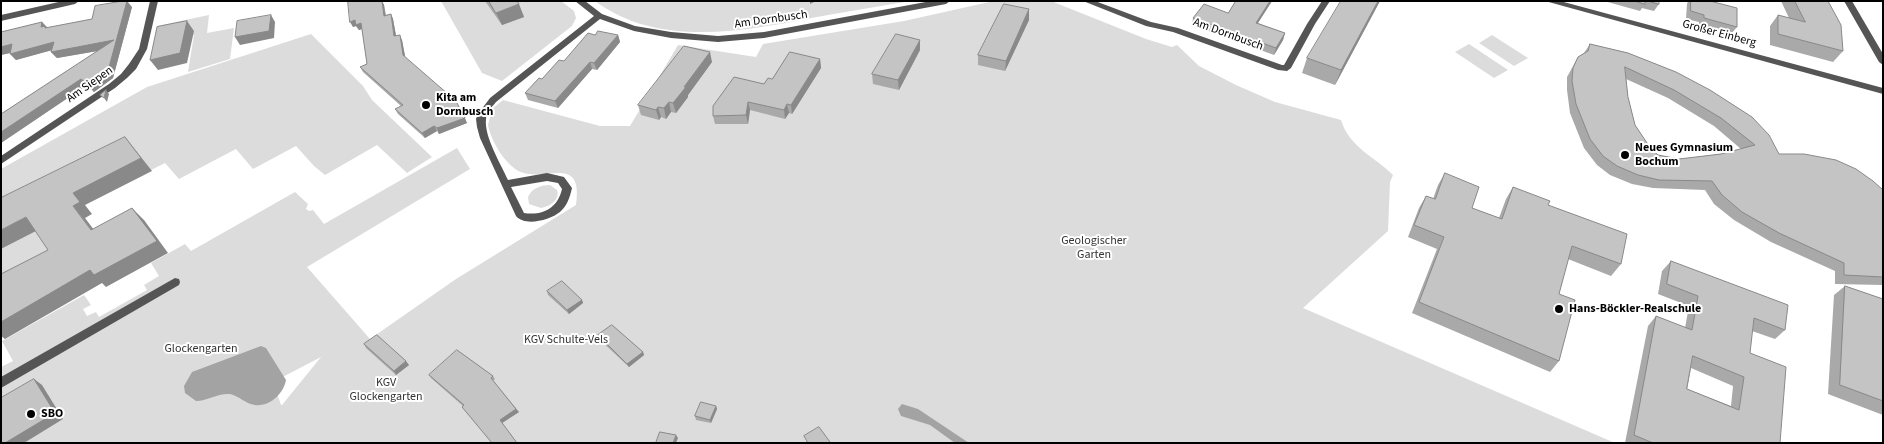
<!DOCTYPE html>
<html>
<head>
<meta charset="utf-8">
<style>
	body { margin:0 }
	#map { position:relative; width:1884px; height:444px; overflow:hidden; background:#fff; font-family:"Source Sans 3",sans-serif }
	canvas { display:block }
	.frame { position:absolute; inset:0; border:2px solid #000; pointer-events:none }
</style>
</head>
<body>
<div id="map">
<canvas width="1884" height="444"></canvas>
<div class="frame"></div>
</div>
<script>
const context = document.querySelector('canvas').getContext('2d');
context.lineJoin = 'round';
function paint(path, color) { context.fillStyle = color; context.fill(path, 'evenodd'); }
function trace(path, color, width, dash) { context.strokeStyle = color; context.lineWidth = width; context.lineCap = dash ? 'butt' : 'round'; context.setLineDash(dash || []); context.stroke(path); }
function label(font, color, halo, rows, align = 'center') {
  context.font = font + ' "Source Sans 3",sans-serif'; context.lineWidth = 4; context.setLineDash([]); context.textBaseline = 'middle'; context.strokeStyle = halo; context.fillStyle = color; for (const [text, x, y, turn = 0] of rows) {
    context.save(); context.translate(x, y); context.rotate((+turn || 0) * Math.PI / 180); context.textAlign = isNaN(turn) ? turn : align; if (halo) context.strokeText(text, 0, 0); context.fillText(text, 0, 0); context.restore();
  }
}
paint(new Path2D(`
	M441,1H561L574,11L576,18L572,26L502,81L482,73Z
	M595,1H911C883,6 855,10 828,15C753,29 662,51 595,1Z
	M994,1H1051L1146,39L1172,47L1177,45L1199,66L1236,85L1275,102L1341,120C1349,147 1375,157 1393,175L1390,182L1388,231L1303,308L1615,443H1V367L13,361L2,341L84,295L91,305L83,309L87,316L96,312L99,317L147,290L144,285L159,276L151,263L185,244L191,251L295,192L308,204L306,209L309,211L313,210L324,224L457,148L470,169L307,267L370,339L456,279L576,205C583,156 549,180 524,173C507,169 491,141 488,125L492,109L503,100L600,126H630L678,45L756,57L763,44L904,21ZM321,357L282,405H281L273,382Z
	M209,15L207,33L234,28L230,59L188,72L194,35L155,38L157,26Z
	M311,34L363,86L372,100L432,157L407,173L377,145L325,175L314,166L296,146L253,169L236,149L179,179L165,163L151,170L1,217V169L147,87Z
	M1492,35L1528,58L1514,66L1479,43Z
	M1469,44L1508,70L1494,78L1455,52Z
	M550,185L557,190C560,200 551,206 541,208L529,204L528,197C532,188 541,185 550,185Z
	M59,219L61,262L1,293V249Z`), '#dcdcdc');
paint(new Path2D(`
	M261,346L266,348L286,380C284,393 270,407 255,405C246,404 239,396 230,394C218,393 207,401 196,401L185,393L184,386L192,372Z
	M902,404L918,409L969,443H955L930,425L901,416L898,409Z`), '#a3a3a3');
paint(new Path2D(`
	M63,1H79L75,4L1,21V15Z
	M150,1H158L147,49L136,69L127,78L115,88L1,164V156L109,84L121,74L129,64L139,49Z
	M575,1H585L602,14L635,26L671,32L718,36L764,32L931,1H950L946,4L764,38L718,42L671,38L634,31L600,19L496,102C492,107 486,112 486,119C484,137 501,164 508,180L547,173L564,177L572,188C570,197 567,206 560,212C550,220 525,227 516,216L480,138L477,127L476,119L478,114L490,98L594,16ZM547,181L558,183L562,189C558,207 544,216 524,213L511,187Z
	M1083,1H1095L1151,22L1178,28L1282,65H1284L1307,24L1322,1H1330L1315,24L1291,68L1287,71L1278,70L1173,32L1146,26Z
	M1545,1H1560L1883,88V94Z
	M1844,1H1852L1883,54V65L1879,62Z
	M175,278L179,279L180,282L179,285L1,388V377Z`), '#555');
paint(new Path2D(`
	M348,1H382L384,5L386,15L391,14L393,19L396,36L402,40L405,57L467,123L439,134L437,131L425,138L398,114L395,109L401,106L363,72L360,67L367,64L362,29L359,30L356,26L353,27Z
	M485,1H517L524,17L502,25Z
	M1236,1H1272L1258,23L1285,33L1283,40L1274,55L1192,25L1193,18L1228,13Z
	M1380,1L1335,85L1302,73L1307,58Z
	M1604,1H1659V4L1654,11L1642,8L1640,11Z
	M1688,1H1710L1737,27L1731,34L1699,25V22L1686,19L1687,4Z
	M1781,1H1828L1843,51L1833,62L1770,45V26L1778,15L1789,18Z
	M132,7L113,78L94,92L87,85L1,143V114L98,51L57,58L51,52V50L16,60L10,53L1,55V32L42,22L47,28L92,19Z
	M1029,9V20L1005,71L978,65V55Z
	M595,35H618L620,42L597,70L592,69L558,108L528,100L525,93Z
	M920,40V50L899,90L873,84L872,74Z
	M1590,44L1628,53L1779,154L1883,190V285L1835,284V271L1771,242L1734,220L1714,204L1705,190L1653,188L1632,184L1610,175L1597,165L1584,148L1570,113L1567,90V77L1578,57L1584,53ZM1626,79L1668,98L1714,126L1741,149L1721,154L1679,159L1658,155L1651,149L1635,125L1628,97Z
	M820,59L821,68L792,114L789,113L785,119L750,110L748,124H715L713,116L772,79Z
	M712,62L688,95V97L676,113L671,112L666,119L661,117L659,120L641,115L638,105Z
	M1445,173L1472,208L1499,218L1506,199L1513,187L1548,205L1621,264L1611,276L1568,259L1559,294V361L1550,372L1412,313L1437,249L1408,237L1419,208L1426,196L1433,199L1438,185Z
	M1671,261L1785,330L1775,339L1752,331L1750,353L1780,443H1625L1648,326L1656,316L1685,328L1689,306L1658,294L1662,271ZM1691,368L1733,386L1731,406L1687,389Z
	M1845,286L1883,299V415L1828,394L1834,295Z
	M547,291L582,300L583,303L569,314L548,295Z
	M598,335L643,352L644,355L629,367L599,339Z
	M364,344L409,365L396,375L366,348Z
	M429,375L493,376L495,379L493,381L519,412L502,423L463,406L431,378Z
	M716,406L717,409L711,423L696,420L695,416Z`), '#a9a9a9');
paint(new Path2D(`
	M127,1L132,7L113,78L94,92L89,85L114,48L57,58L51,52Z
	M382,1L384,5L386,21L384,16Z
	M810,1H816L810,4Z
	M1270,1H1272L1254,29L1256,23Z
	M1378,1H1380L1335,85L1341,70Z
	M519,4L524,17L502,25L496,13Z
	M1029,9V20L1005,71L1006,61Z
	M391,14L393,19L397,41L394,36Z
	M271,15L275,22L274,38L240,45L235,37Z
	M355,20L361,23L364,28L359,30L356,26L353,27L350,22Z
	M187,21L194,31L187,63L158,70L150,60Z
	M42,22L48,28L41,27Z
	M1285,33L1283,40L1274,55L1276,48Z
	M400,35L402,40L406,61L403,55Z
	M618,35L620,42L597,70L594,63Z
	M920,40V50L899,90L898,80Z
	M54,42L60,48L16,60L10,54Z
	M12,44L18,51L1,55V47Z
	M710,52L712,62L688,95V97L676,113L673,103L684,87Z
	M820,59L821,68L792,114L791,105Z
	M590,62L592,69L558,108L555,101Z
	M81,79L87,85L1,143V132Z
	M106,90L109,94L107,102L104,98Z
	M669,102L671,112L666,119L664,108Z
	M748,102L750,110L748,124L746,115Z
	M787,104L789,113L785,119L784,110Z
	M658,107L661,117L659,120L656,110Z
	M465,118L467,123L439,134L437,128Z
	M434,126L437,131L425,138L422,133Z
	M125,137L152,171L85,205L92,214L85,218L103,242L91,230L73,206V193Z
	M132,208L144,220L168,253L106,287L102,283L5,339L1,336V322Z
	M26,217L38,230L1,249V230Z
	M582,300L583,303L569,314L567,310Z
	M643,352L644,355L629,367L627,364Z
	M406,361L409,365L396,375L394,371Z
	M34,379L42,385L63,419L24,443H5Z
	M716,406L717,409L711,423L710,420Z
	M516,409L519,412L502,423L500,420Z
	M676,435L678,438L676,443H673Z`), '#898989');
const building = new Path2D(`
	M123,1H127L108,71L89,85L81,79L1,132V114L114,40L51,52L54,42L10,54L12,44L1,47V32L42,22L41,27L45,26V28L92,19L95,6Z
	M348,1H382L384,16L391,14L394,36L400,35L403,55L456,101L465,118L437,128L434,126L422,133L395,109L403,105L360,67L367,64L361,23L356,25L355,20L350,22Z
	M489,1H517L519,4L496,13Z
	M1236,1H1270L1256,23L1285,33L1276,48L1193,18L1204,4L1228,13Z
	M1341,1H1378L1341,70L1307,58Z
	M1635,1H1645V4Z
	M1648,1H1659V4Z
	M1691,1H1710L1737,8V27L1704,18V15L1691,11Z
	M1795,1H1828L1841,25L1843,51L1778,34V15L1805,22Z
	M1004,4L1029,9L1006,61L978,55Z
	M271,15L269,31L235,37L237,21Z
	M187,21L180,53L150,60L157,27Z
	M598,31L618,35L594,63L590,62L555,101L525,93L539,78L542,79L559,60L564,61L588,33L595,35Z
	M896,34L920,40L898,80L872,74Z
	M1590,44L1628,53L1676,72L1710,90L1752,117L1769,135L1779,154H1804L1836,160L1856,169L1873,181L1883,190V277L1844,275V263L1779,233L1742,212L1722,195L1712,181L1659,180L1638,175L1617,166L1603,156L1590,139L1576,104L1572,81L1573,68L1578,57L1588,51ZM1625,67L1674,90L1721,118L1755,145L1721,154L1679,159L1658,155L1651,149L1635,125L1628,97Z
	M684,46L710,52L684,87H686L673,103L669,102L664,108L658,107L656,110L638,105Z
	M790,52L820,59L791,105L787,104L784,110L748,102L746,115L713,116V106L734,77L764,84L768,78L772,79Z
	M106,90L104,98L100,95Z
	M125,137L141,158L73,193L80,202L73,206L91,230L132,208L157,241L94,275L90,270L1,322V274L48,250L26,217L1,230V198Z
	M1445,173L1479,187L1472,208L1502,219L1513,187L1550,201L1548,205L1627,234L1621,264L1572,246L1559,294L1575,300L1559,361L1419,302L1444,237L1414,225L1426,196L1435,199Z
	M1671,261L1788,305L1785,330L1754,318L1750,353L1786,367L1780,443H1653L1634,435L1656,316L1692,330L1698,296L1667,284ZM1693,356L1744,377L1739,410L1687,389Z
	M562,281L582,300L567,310L547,291Z
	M1845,286L1883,299V401L1840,385Z
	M612,325L643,352L627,364L598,335Z
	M377,335L406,361L394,371L364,344Z
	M457,350L493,376L491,378L516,409L500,420L517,443H492L462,407L464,405L429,375Z
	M34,379L55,413L5,443H1V398Z
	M701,402L716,406L710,420L695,416Z
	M819,427L830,442L828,443H808L804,436Z
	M660,432L676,435L673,443H656Z`);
paint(building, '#c4c4c4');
trace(building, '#898989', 1);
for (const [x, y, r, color] of [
	[426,105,5,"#000"],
	[1625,155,5,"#000"],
	[1559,309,5,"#000"],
	[31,414,5,"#000"]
]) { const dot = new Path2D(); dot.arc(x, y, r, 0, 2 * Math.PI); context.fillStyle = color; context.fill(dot); trace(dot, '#fff', 2); }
label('12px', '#000', '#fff', [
	["Am Dornbusch",771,20,-8],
	["Großer Einberg",1719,34,15],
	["Am Dornbusch",1228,35,20],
	["Am Siepen",90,85,-35]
]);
label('bold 12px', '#000', '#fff', [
	["Kita am",436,98],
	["Dornbusch",436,112],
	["Neues Gymnasium",1635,148],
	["Bochum",1635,162],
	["Hans-Böckler-Realschule",1569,309],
	["SBO",41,414]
], 'left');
label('12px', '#333', '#fff', [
	["Geologischer",1094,241],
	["Garten",1094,255],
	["KGV Schulte-Vels",566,340],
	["Glockengarten",201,349],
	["KGV",386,383],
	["Glockengarten",386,397]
]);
</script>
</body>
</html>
